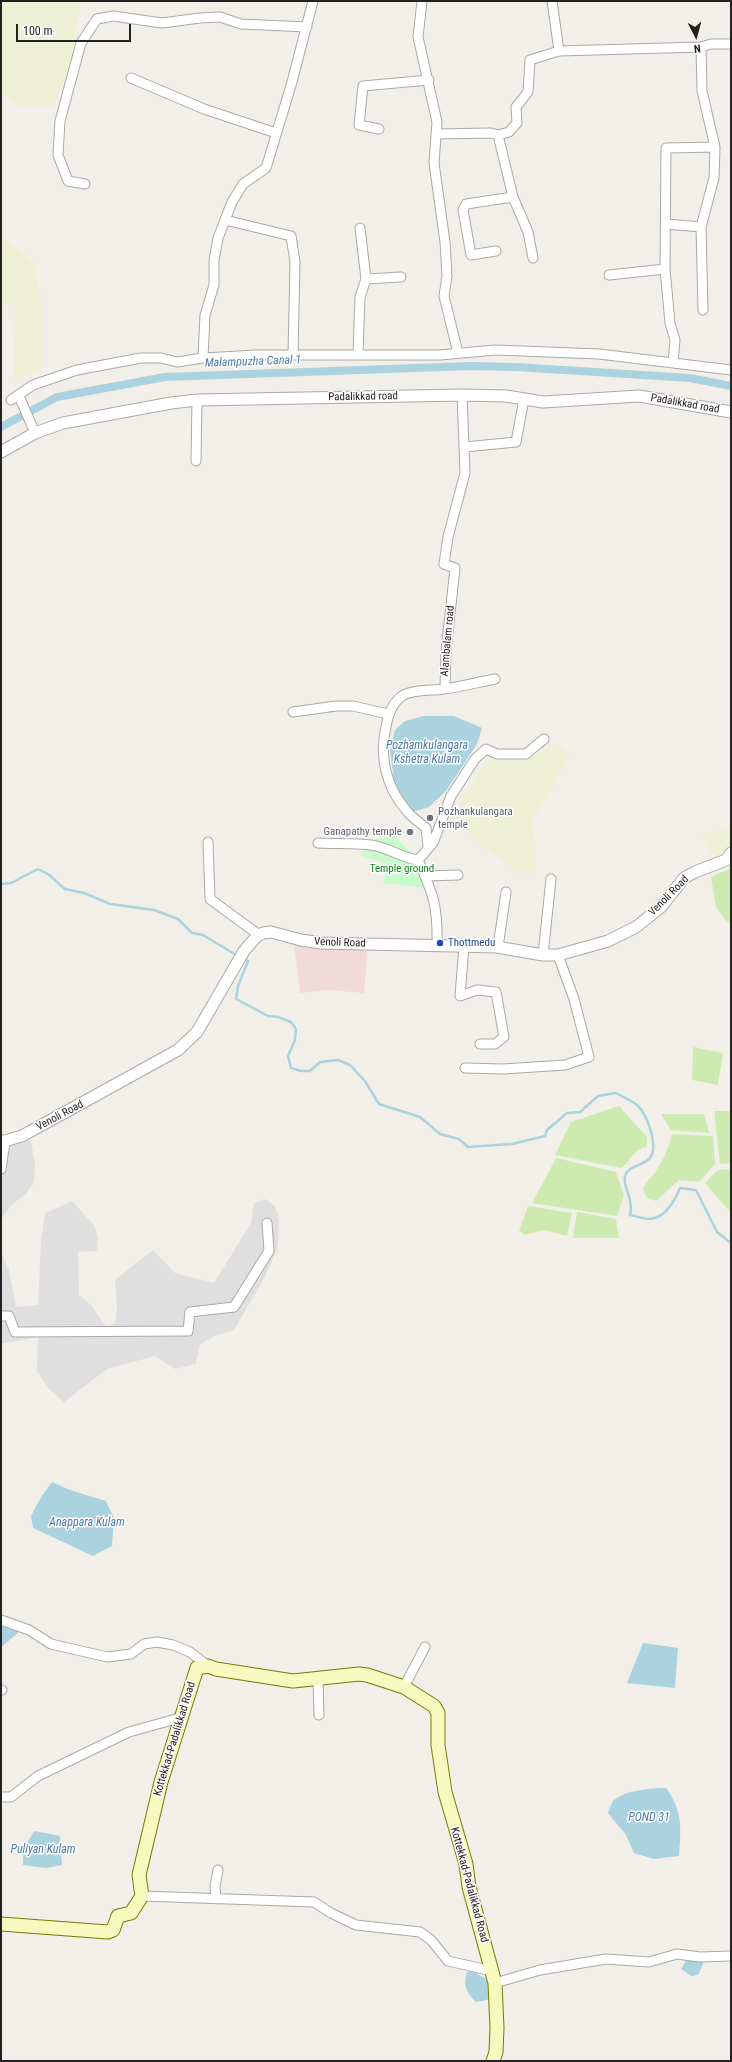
<!DOCTYPE html>
<html>
<head>
<meta charset="utf-8">
<style>
	body { margin:0 }
	#map { position:relative; width:732px; height:2062px; overflow:hidden; background:#f2efe9; font-family:"Roboto Condensed",sans-serif }
	canvas { display:block }
	.frame { position:absolute; inset:0; border:2px solid #222; pointer-events:none }
	.north { position:absolute; left:676px; top:16px; width:40px; height:40px; -webkit-text-stroke:3px #fff; paint-order:stroke; rotate:174deg; font-size:11px; font-weight:700; line-height:16px; text-align:center; color:#222 }
	.north::after { content:''; display:block; margin:auto; width:14px; height:18px; background:#222; clip-path:polygon(50% 0,100% 100%,50% 72%,0 100%) }
	.scale { position:absolute; left:16px; top:24px; width:115px; height:18px; box-sizing:border-box; border:2px solid #222; border-top:0; padding-left:5px; font-size:12px; line-height:14px; white-space:nowrap; color:#222; -webkit-text-stroke:3px #fff; paint-order:stroke }
</style>
</head>
<body>
<div id="map">
<canvas width="732" height="2062"></canvas>
<div class="frame"></div>
<div class="north">N</div>
<div class="scale">100 m</div>
</div>
<script>
const context = document.querySelector('canvas').getContext('2d');
context.lineJoin = 'round';
function paint(path, color) { context.fillStyle = color; context.fill(path, 'evenodd'); }
function trace(path, color, width, dash) { context.strokeStyle = color; context.lineWidth = width; context.lineCap = dash ? 'butt' : 'round'; context.setLineDash(dash || []); context.stroke(path); }
function label(font, color, halo, rows, align = 'center') {
  context.font = font + ' "Roboto Condensed",sans-serif'; context.lineWidth = 3; context.setLineDash([]); context.textBaseline = 'middle'; context.strokeStyle = halo; context.fillStyle = color; for (const [text, x, y, turn = 0] of rows) {
    context.save(); context.translate(x, y); context.rotate((+turn || 0) * Math.PI / 180); context.textAlign = isNaN(turn) ? turn : align; if (halo) context.strokeText(text, 0, 0); context.fillText(text, 0, 0); context.restore();
  }
}
paint(new Path2D(`
	M31,1141L35,1165L34,1182L25,1195L11,1205L1,1220V1148Z
	M266,1199L275,1207L279,1217L278,1247L265,1277L234,1330L217,1335L200,1344L196,1364L175,1369L155,1356L107,1369L64,1402L49,1389L37,1371L38,1337L1,1344V1252L9,1270L16,1307L38,1305L41,1241L45,1213L72,1201L93,1224L98,1236L97,1251L78,1252L79,1295L91,1305L106,1327L115,1324L117,1308L115,1280L153,1250L175,1273L214,1283L251,1223L254,1203Z`), '#e0dfdf');
paint(new Path2D(`
	M294,943L368,947L364,993L328,990L300,993Z`), '#f2dad9');
paint(new Path2D(`
	M1,1H81L70,67L54,106H17L1,91Z
	M1,225L4,236L34,263L41,296V371L14,379L15,304L1,302Z
	M556,743L571,755L532,822L535,838V873H518L474,840L465,828L452,820L468,788L488,760L534,756Z
	M729,828L731,847L724,856L713,863L703,834Z`), '#eef0d5');
paint(new Path2D(`
	M731,868V922L728,923L716,907L711,877Z
	M693,1047L723,1053L718,1085L692,1080Z
	M619,1106L647,1137V1146L637,1151L622,1168L555,1155L571,1122Z
	M714,1111H731V1163L720,1164Z
	M661,1114H704L709,1133L671,1130Z
	M672,1134L713,1136L715,1164L699,1182L679,1180L656,1201L647,1198L643,1189C646,1181 651,1178 656,1171C663,1160 669,1147 672,1134Z
	M556,1158L616,1172L624,1195L617,1216L532,1203Z
	M731,1169V1213L705,1183L718,1170Z
	M528,1206L572,1213L567,1236L544,1230L525,1235L519,1231Z
	M577,1212L616,1219L619,1238H573Z`), '#cdebb0');
paint(new Path2D(`
	M394,835L414,856L425,888L383,883L386,863L362,856V843Z`), '#c8facc');
paint(new Path2D(`
	M423,716H454L482,728L477,744L446,791L429,807L412,812L394,782L390,749L395,730L405,721Z
	M52,1482L70,1490L106,1501L114,1518L112,1546L93,1556L33,1528L31,1516L41,1497Z
	M1,1624L17,1627L18,1633L1,1647Z
	M643,1643L678,1648L675,1688L627,1683Z
	M666,1788C683,1811 681,1828 679,1856L654,1859L634,1853L626,1835L608,1813C609,1810 611,1804 613,1801C625,1790 651,1788 666,1788Z
	M34,1831L60,1836L62,1865L46,1868L23,1865V1850Z
	M687,1959L704,1962L698,1975L691,1976L681,1969Z
	M472,1971L492,1982L491,1999L476,2002C466,1993 463,1985 467,1972Z`), '#aad3df');
trace(new Path2D(`
	M1,884L11,883L38,869L48,874L65,889L84,893L110,904L154,910L178,919L192,933L203,935L238,956
	M242,958L248,961L238,986L236,999L268,1016L278,1017L291,1022L296,1029L295,1040L288,1056L291,1068L301,1071H310L320,1062L338,1060L350,1065L365,1081L379,1104L420,1117L440,1134L459,1139L468,1147L512,1144L545,1136L547,1130L567,1113L580,1112L598,1096L616,1093C623,1097 631,1100 637,1105C647,1114 660,1148 649,1159C642,1166 628,1166 625,1176C622,1185 634,1199 630,1215C636,1216 643,1219 650,1219C666,1218 675,1200 680,1188L696,1190L717,1232L731,1243`), '#aad3df', 2.5);
trace(new Path2D(`
	M1,427L57,397L165,377L471,366L516,367L690,378L731,386`), '#aad3df', 8);
const minor = new Path2D(`
	M422,1L418,37L437,122L434,163L445,242L447,276L444,296L458,353
	M552,1L559,51
	M131,78L204,109L276,133
	M379,129L359,125L363,86L429,80
	M436,134L491,133L498,135L509,132L517,123L516,107L528,92L530,60L559,51L701,47
	M498,135L513,197L528,232L533,258
	M85,184L68,181L58,155L60,121L81,43L97,19L113,16L162,23L200,18L220,17L241,24L307,27
	M225,220L291,236L295,262L293,355
	M666,224L701,227
	M496,251L471,255L463,210L466,204L513,197
	M609,275L665,269
	M366,279L401,277
	M703,310L701,227L714,178L715,147
	M358,355L360,297L366,279L360,228
	M203,358L205,315L214,285V260L218,238L232,202L243,184L266,168L292,82L313,1
	M673,363L675,340L670,323L665,269L666,148L715,147L702,91L701,47L711,44H731
	M19,396L35,433
	M11,400L33,385L77,370L141,358H161L177,362L203,358L256,355H440L496,350L599,354L731,370
	M465,447L516,442L524,399
	M196,461L197,400
	M445,689L446,651L455,568L444,564L448,537L465,473L462,395
	M293,712L336,706H353L388,714
	M208,842L210,899L259,935
	M318,843C336,844 354,843 371,845C388,847 401,858 418,860
	M428,846L426,828C419,822 411,817 406,810C386,787 379,756 386,727C388,715 392,703 402,696C413,689 432,691 444,689C461,687 478,682 495,679
	M425,876L458,875
	M437,946C438,908 434,895 418,860L433,843L451,796L475,759L486,749L497,754H526L544,739
	M464,946L460,996L477,990L496,992L504,1037L495,1044H480
	M498,947L506,892
	M543,955L551,879
	M465,1068L503,1069L565,1065L589,1057L574,999L558,955
	M1,1169L5,1142
	M1,1316H9L15,1332L188,1331L190,1312L234,1307L269,1251L267,1223
	M1,1620L29,1630L51,1644L107,1657L131,1654L144,1644L157,1642L173,1645L190,1652L208,1666
	M318,1678L319,1715
	M404,1687L425,1647
	M1,1690H2
	M1,1797H11L38,1776L129,1732L183,1717
	M142,1896L314,1902L331,1913L356,1925L420,1932L431,1940L448,1961L492,1971
	M216,1899L215,1886L218,1870
	M495,1983L540,1970L606,1959L649,1962L677,1954L700,1957L731,1956`);
const tertiary = new Path2D(`
	M1,452L35,433L63,423L171,403L197,400L462,395L506,396L543,402L639,396L731,412
	M1,1142L22,1136L178,1050L197,1032L244,951L257,936L263,933L271,932L301,940L321,943L497,947L543,955H558L608,941L636,927L661,907L684,878L695,872L726,860L731,853`);
const secondary = new Path2D(`
	M1,1924L108,1932L113,1930L118,1916L131,1913L142,1896L139,1875L161,1782L197,1668L208,1666L216,1669L293,1681L359,1674L367,1675L404,1687L434,1706L438,1713V1745L445,1792L466,1864L469,1887L495,1983L497,2028L496,2052L493,2061`);
trace(minor, '#a9a9a9', 11);
trace(tertiary, '#a9a9a9', 13);
trace(secondary, '#707d05', 15);
trace(minor, '#fff', 9);
trace(tertiary, '#fff', 11);
trace(secondary, '#f7fabf', 13);
for (const [x, y, r, color] of [
	[430,818,4,"#6b7280"],
	[410,832,4,"#6b7280"],
	[440,943,4,"#1a4fb4"]
]) { const dot = new Path2D(); dot.arc(x, y, r, 0, 2 * Math.PI); context.fillStyle = color; context.fill(dot); trace(dot, '#fff', 1.5); }
label('11px', '#222', '#fff', [
	["Padalikkad road",363,397,-1],
	["Padalikkad road",685,404,10],
	["Alambalam road",448,641,-85],
	["Venoli Road",669,896,-45],
	["Venoli Road",340,943,2],
	["Venoli Road",60,1116,-28],
	["Kottekkad-Padalikkad Road",175,1739,-73],
	["Kottekkad-Padalikkad Road",469,1885,75]
]);
label('11px', '#5b616d', '#fff', [
	["Pozhankulangara",438,812],
	["temple",438,825],
	["Ganapathy temple",402,832,"right"]
], 'left');
label('11px', '#0c8416', '#fff', [
	["Temple ground",402,869]
]);
label('11px', '#164399', '#fff', [
	["Thottmedu",448,943]
], 'left');
label('italic 12px', '#4a7aab', '#fff', [
	["Malampuzha Canal 1",253,362,-2],
	["Pozhamkulangara",427,746],
	["Kshetra Kulam",427,760],
	["Anappara Kulam",87,1523],
	["POND 31",649,1818],
	["Puliyan Kulam",43,1850]
]);
</script>
</body>
</html>
